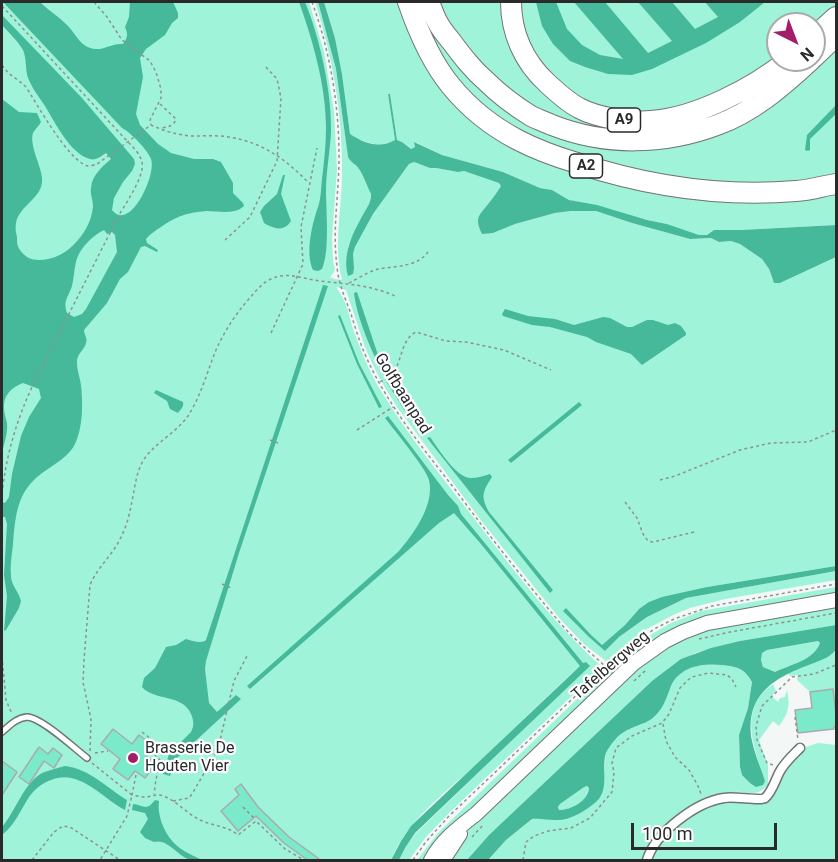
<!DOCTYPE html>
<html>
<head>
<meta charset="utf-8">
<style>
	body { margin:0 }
	#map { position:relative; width:838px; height:862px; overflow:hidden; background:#f3f7f5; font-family:Roboto,sans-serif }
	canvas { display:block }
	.frame { position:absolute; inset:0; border:3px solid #292a29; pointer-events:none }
	.north { position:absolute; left:766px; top:12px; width:60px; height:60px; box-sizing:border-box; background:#fff; border:2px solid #a9aaa9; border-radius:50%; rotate:138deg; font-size:16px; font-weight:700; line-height:24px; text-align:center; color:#292a29 }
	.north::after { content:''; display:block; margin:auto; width:21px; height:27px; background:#a31d68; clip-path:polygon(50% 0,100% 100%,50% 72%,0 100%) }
	.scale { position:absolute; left:631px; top:823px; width:146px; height:27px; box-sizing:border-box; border:3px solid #292a29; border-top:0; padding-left:8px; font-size:18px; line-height:21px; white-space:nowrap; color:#292a29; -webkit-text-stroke:4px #fff; paint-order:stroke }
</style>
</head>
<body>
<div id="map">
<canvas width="838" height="862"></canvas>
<div class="frame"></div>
<div class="north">N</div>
<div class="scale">100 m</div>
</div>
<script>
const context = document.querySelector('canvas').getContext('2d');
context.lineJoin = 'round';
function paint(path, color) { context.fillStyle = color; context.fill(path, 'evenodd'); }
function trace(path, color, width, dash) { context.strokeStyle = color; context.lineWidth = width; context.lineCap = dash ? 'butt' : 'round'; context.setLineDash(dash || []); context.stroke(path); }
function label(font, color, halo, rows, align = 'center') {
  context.font = font + ' Roboto,sans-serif'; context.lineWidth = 4.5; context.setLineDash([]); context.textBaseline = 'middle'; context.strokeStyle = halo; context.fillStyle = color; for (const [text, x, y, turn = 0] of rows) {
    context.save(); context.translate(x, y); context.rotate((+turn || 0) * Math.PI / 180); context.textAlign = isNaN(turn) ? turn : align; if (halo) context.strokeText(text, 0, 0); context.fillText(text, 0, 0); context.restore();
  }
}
paint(new Path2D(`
	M2,2H309L324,52L334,111L337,169L332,238L333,262L335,269L334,272L330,277L335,279L342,280C333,242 342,211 342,174C343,115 333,58 315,2H318L336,69L348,157C351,162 354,163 358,167C361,170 371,191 371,195C372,198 370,201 369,204L348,246L347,272L353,260V254L355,247L373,214L409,164L414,162L430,168H436L458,172L464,171L500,183L501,186L488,205L493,233L515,224L555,213L571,211H596L632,223L690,239L711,238L719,242L731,241L740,244L762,259L769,269L772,279L780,283L836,257V566L707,587L639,609L625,625L602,645L605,651L619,637L647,617L686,598L836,571V580L725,599L690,608L675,614L643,631L610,660L606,661L584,644L560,619L483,523L397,407L381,381L372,363L365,347L346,290L336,287C338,290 341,294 343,298C348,308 350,319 353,329C361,350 369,372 381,391C408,435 441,476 473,517C513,569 552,622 601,666L600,669L450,812L426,837L409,860H399L405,848L415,834L589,666L585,662L572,673C541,702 510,732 479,762C447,792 408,818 391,860H2Z
	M324,2H398L402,16L414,44L432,75L520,151L579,174L655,194L746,202L825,197L836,194V225L741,230H714L707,235H699L667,224L647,220L629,216L613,210L569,200L552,190L540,188L503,172L442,155L415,142V147L411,149L402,142L397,140L390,94H388L395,140C379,149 365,142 350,135L342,74L335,38Z
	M411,2H836V182L824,184L665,183L519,137L451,80ZM778,24H814V60H778Z
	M836,587V594L654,641L635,653L619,668L452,827L425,860H417L439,832L604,673L644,639L669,624L701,611Z
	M836,605V625L740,641L695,653L652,681L489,835L467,860H445L461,838L482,815L639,666L662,648L709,627Z
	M818,641L820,643C813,661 791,664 775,672L763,667L761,660L762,653L767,650Z
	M836,648V708L835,709L833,689L810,692L797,680L798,675L790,676L788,673L831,655Z
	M710,664C731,666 741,663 752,682L748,708L739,735L740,767L742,775L765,781C757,755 742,724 759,697C763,692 768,688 773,684L776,691L772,696L778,702L780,698L785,697L787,690C790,705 789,713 779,726L773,721L759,740L768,765V785C754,799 749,790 733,792C709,794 684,811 666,826C661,829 655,833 652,838C648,845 646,853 643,860H488L506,840L532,819L579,813L597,801C600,792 603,783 604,774C606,766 604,758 607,751C620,724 637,731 654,717C664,708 666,695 672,684C679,669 695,665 710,664Z
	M818,743L836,745V860H650C652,856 654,852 656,848C669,829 706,801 729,800C740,799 757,806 766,802L784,770L803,748Z
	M584,786L589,787C588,801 572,810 559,810L558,807L560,804Z`), '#9ff3d9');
paint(new Path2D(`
	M3,2H40C47,9 63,20 69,27C77,36 81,47 94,49C105,50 112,43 123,44C128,37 128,34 125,27L129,17L130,2H173L178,13V18L172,23L165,35L146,49L140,58L143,77L136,114L140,125L158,144L171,153L194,159H213L221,162L233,183V193L243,203L244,206C235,215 218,211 206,211C186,213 177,216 161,227C155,231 150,234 146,239L147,243L158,250L157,252L145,246L141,247L128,272L120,279L107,303L84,330C84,334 88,339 86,343C84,351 76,354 77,363C77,370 80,378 81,385C83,403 83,428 75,444C67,460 46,468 34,480C16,497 15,521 13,544C12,554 10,565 11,576C11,585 19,592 21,601L19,608L6,630L4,631L7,596L4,575L7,524L5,517H2V502L5,503L9,497L12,474L21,436L29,417L41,398L39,389L23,383C12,387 3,395 4,408C4,414 6,418 7,423C8,433 4,444 2,453V99L19,112L37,113L41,122C39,126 35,129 33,133C29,145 41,165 42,178C44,198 19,205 16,223C15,228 16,233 17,237C17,242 17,246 20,250C25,257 31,260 39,260C50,260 60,256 69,249C81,239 92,223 93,206C93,200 90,194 91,188C92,175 102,167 111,159L106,153C101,156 96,161 90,159C70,154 55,122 45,106C39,97 32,88 28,78C25,69 27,59 23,50C18,41 9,33 2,25V15L82,98L134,159L135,164L132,171L123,182L114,198L112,210C130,233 157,174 151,159C148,150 130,132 122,128ZM104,230L107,234L112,232L115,235L117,252L86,309L82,314L74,317L67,313C63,300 68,298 72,286C74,277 74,270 76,262C79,249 92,236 104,230Z
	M299,2H305C320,38 332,93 331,132C330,152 326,172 326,191C326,212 330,251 322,269L318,271L313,270C305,253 312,224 318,207C321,199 321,188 322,179C324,162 326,145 326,128C326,86 313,41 299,2Z
	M318,2H324L335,38L342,74L350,134C364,143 379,149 395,140L388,94H390L397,140L402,142L411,149L415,147L414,142L442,155L503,172L540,188L552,190L569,200L597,205L647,220L667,224L699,235H707L714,230H741L836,225V257L780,283H774L769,269L762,259L740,244L731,241L719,242L711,238L690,239L632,223L596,211H571L555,213L515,224L493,233L482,234C474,217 479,216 489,203C493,198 497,192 501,186L499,183L464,171L458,172L436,168H430L414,162L409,164L373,214L355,247L353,254L354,268L353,274L348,276C341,250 357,226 369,204L371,198V194C367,186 364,176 359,169C356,164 351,163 348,157L336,69Z
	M536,2H556L567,29L582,45L600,55L623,59L574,2H605L648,53L672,41L638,2H672L695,29L718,17L705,2H765L740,22L706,43L652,69L632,75L608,74L585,67L570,61L553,44L542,26Z
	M836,105V114L810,139V150L808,151L805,150L807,135Z
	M283,175H285L281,194L291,221C284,232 274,229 264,223L260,212L264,206L277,194Z
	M323,285L328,286L239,553L206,661L205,669L209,703L217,712L236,695L241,699L177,758L170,776L163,774L169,754L191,732C194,726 194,721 191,714C183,694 154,701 142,687L144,678L155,668L166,647L176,645L186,639C192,641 202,644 206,640Z
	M357,292L379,358L387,374L384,376C372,352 357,319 354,293Z
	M505,309L528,316L555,319L574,325L603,317L610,318L627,327H632L647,320H653L668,325L675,323L681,326L686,333V335L642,365L631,354L596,342L587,337L550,327L532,325L503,316L502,314Z
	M340,315L359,363L382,407L379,408L357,364L338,316Z
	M389,379L424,429L421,431L403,408L386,381Z
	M156,390L183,402C184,407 181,409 178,413L170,409L167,401L154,393Z
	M579,402L582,405L511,463L508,460Z
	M388,416L448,495L458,506L461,514L583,663L586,662L590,666L415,833L405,848L399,860H391L401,841L411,826L580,666L481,544L454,513L439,523L250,689L247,686L398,552C413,535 435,505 429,480C426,468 394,430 385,418Z
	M430,437C438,448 456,478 471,478C477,478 484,476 490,474L492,477C483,491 480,496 489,512L553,590L550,593L427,438Z
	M836,566V571L686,598L647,617L619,637L605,651L589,637L563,611L566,608L591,635L602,645L625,625L639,609L649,602L662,597L707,587Z
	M836,625C837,631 838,642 836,648C834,656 821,660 814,663C775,677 744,694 752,741C755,755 761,768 765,781L763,785L756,787L750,783L742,775L740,767L739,735L748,708L752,682C744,668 738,667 722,665C703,663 680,666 671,686C667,696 664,707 656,715C645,727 626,725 614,741C611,744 608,749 606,753C601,768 610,790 596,802C585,811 570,821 555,820C547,820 540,818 532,819L506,840L488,860H467L489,835L652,681L681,659L711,648L740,641ZM818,641L820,643C813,661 791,664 775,672L763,667L761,660L762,653L767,650ZM587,786L589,788C588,801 571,810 559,810L558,807L560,804L584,787Z
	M65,766C90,769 107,788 127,800L125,810C102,798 79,768 51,780C42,783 34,790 29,797C20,811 15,825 2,835V827C16,811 23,784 42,773C49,770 58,768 65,766Z
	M155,800L159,801C157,814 163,831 173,842C180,850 192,855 202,860C198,860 195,861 192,860C178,858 169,838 154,842L145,838L140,832L148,819L145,813L132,810L133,804C144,805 146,812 155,800Z`), '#46b99b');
const building = new Path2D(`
	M833,689L837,723V726L834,727V729L798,733L795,710L812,708L810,692Z
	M113,729L132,744L139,735L154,746L146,756L156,763L145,778L135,771L128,780L113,769L120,759L101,744Z
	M39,747L48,754L53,748L62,755L54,768L44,761L29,784L19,777Z
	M2,761L17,772L2,795Z
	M241,784L258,807L289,837L322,861H309L284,843L256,816L238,831L221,811L239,795L235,789Z`);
paint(building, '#7beaca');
trace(building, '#a8acab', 1.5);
const service = new Path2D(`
	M2,732C9,726 16,718 27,717C41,717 75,749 87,758`);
const pedestrian = new Path2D(`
	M647,860C655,833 696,802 724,798C733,796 761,801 765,798C772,792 775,781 779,773C784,763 792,756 800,748`);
const tertiary = new Path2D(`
	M431,860C442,840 458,828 476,814L634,663L665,641L683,632L707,623L836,600
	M443,860L460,834`);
const motorway = new Path2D(`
	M408,2C418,31 431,62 451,86C469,108 493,127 518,140C537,150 557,157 577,163C647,186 723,197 796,191C810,190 823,186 836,184
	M429,2C432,9 434,16 438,23C441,29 446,35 451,41C463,57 472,69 487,82C500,95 515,106 531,116C537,119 545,122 552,125C605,146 664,145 717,125C753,112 783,86 811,60
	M511,2C511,33 524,62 547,83C557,92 567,102 579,108C590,114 603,117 615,119C627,121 639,122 651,121C696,118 753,88 788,60
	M814,37L836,17
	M814,57L836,36`);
trace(service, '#717574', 8);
trace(pedestrian, '#717574', 11);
trace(tertiary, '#717574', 16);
trace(motorway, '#717574', 22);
trace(new Path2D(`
	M94,2L107,17L122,40L150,61L156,72L161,89V98L150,120L151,125
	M312,2C330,51 339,104 339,157C339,194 332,230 337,266C338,282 345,298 351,314C355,327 359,340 364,352C386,404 423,448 457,492C490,537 525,581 561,624L572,636L606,667
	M2,6L128,142C134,148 140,154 142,162C145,176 126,203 119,215L32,387C16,422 6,456 2,494
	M2,65C9,76 17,78 26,87C37,104 69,162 88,166C90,166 95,165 97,164L151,125C164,131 177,135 192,136C204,136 217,135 229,137C264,143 285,159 309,183
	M160,104L176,119C174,126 168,127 161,128
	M225,240L250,217L277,161L281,98L277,79L266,67
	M349,283C357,279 366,273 375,270C393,265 415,269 428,252
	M271,333L303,264L301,227L317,148
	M380,382C386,378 392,376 395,370C402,358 402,339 416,332L446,341L466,342L504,350L551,370
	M357,430L393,407
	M270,440L278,443
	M660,480L675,476L740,450L771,443L808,442L836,430
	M625,502L637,518L643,534L648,541L653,542L694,532
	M222,584L231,588
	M699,639L730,632L836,613
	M2,656L6,700L12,714
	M634,681L646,670
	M795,717L798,740
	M663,724L666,741L675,757L689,770L698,786L701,794
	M142,732L155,742L158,746L155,755L160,760V766L156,779L154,794
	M90,751L91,719L83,682L84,660L90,585C98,566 114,554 122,535C127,525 130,512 132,501C135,487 136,473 143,461C153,444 175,434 188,416C201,396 207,372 216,350C224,332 235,315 248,300C255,292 262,283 271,279C287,271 303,279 320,281C346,284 371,285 395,296
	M95,753L108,751
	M92,763L132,795L127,816L100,860
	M773,765L767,763L757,740L756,726L762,706L792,677L814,674L836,665
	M136,775L132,795C137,796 142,797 146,797C151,797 155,794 160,795C175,799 186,813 200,820C213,826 227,826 238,835L256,821L285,849L304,860
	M173,801L189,798L192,794L218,749L234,681L248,654
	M243,807L256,820
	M472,837L483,825
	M32,860L54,832L63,826L70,827L120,860
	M413,860L425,843L448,817L606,667L638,640L656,628L674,619L712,606L836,584
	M523,860L526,842L534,836L548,831L571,828L590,818L612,792L614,772L612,763L616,748L632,736L662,723L669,714L680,688L688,680L692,677L708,673L727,675L732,679L736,687`), '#8f9190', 1.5, [3, 3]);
trace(service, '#fff', 5);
trace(pedestrian, '#fff', 8);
trace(tertiary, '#fff', 14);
trace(motorway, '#fff', 20);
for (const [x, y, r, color] of [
	[133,758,6,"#a31d68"]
]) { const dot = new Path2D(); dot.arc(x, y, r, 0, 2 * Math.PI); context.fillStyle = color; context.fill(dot); trace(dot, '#fff', 2); }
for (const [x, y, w] of [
	[624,120,33],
	[586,166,33]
]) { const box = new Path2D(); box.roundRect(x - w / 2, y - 12, w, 24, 4.5); context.fillStyle = '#fff'; context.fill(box); trace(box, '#292a29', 1.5); }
label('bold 15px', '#292a29', null, [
	["A9",624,120],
	["A2",586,166]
]);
label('16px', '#292a29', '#fff', [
	["Golfbaanpad",402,394,58],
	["Tafelbergweg",611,666,-41]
]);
label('16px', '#292a29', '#fff', [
	["Brasserie De",145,749],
	["Houten Vier",145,767]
], 'left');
</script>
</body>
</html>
